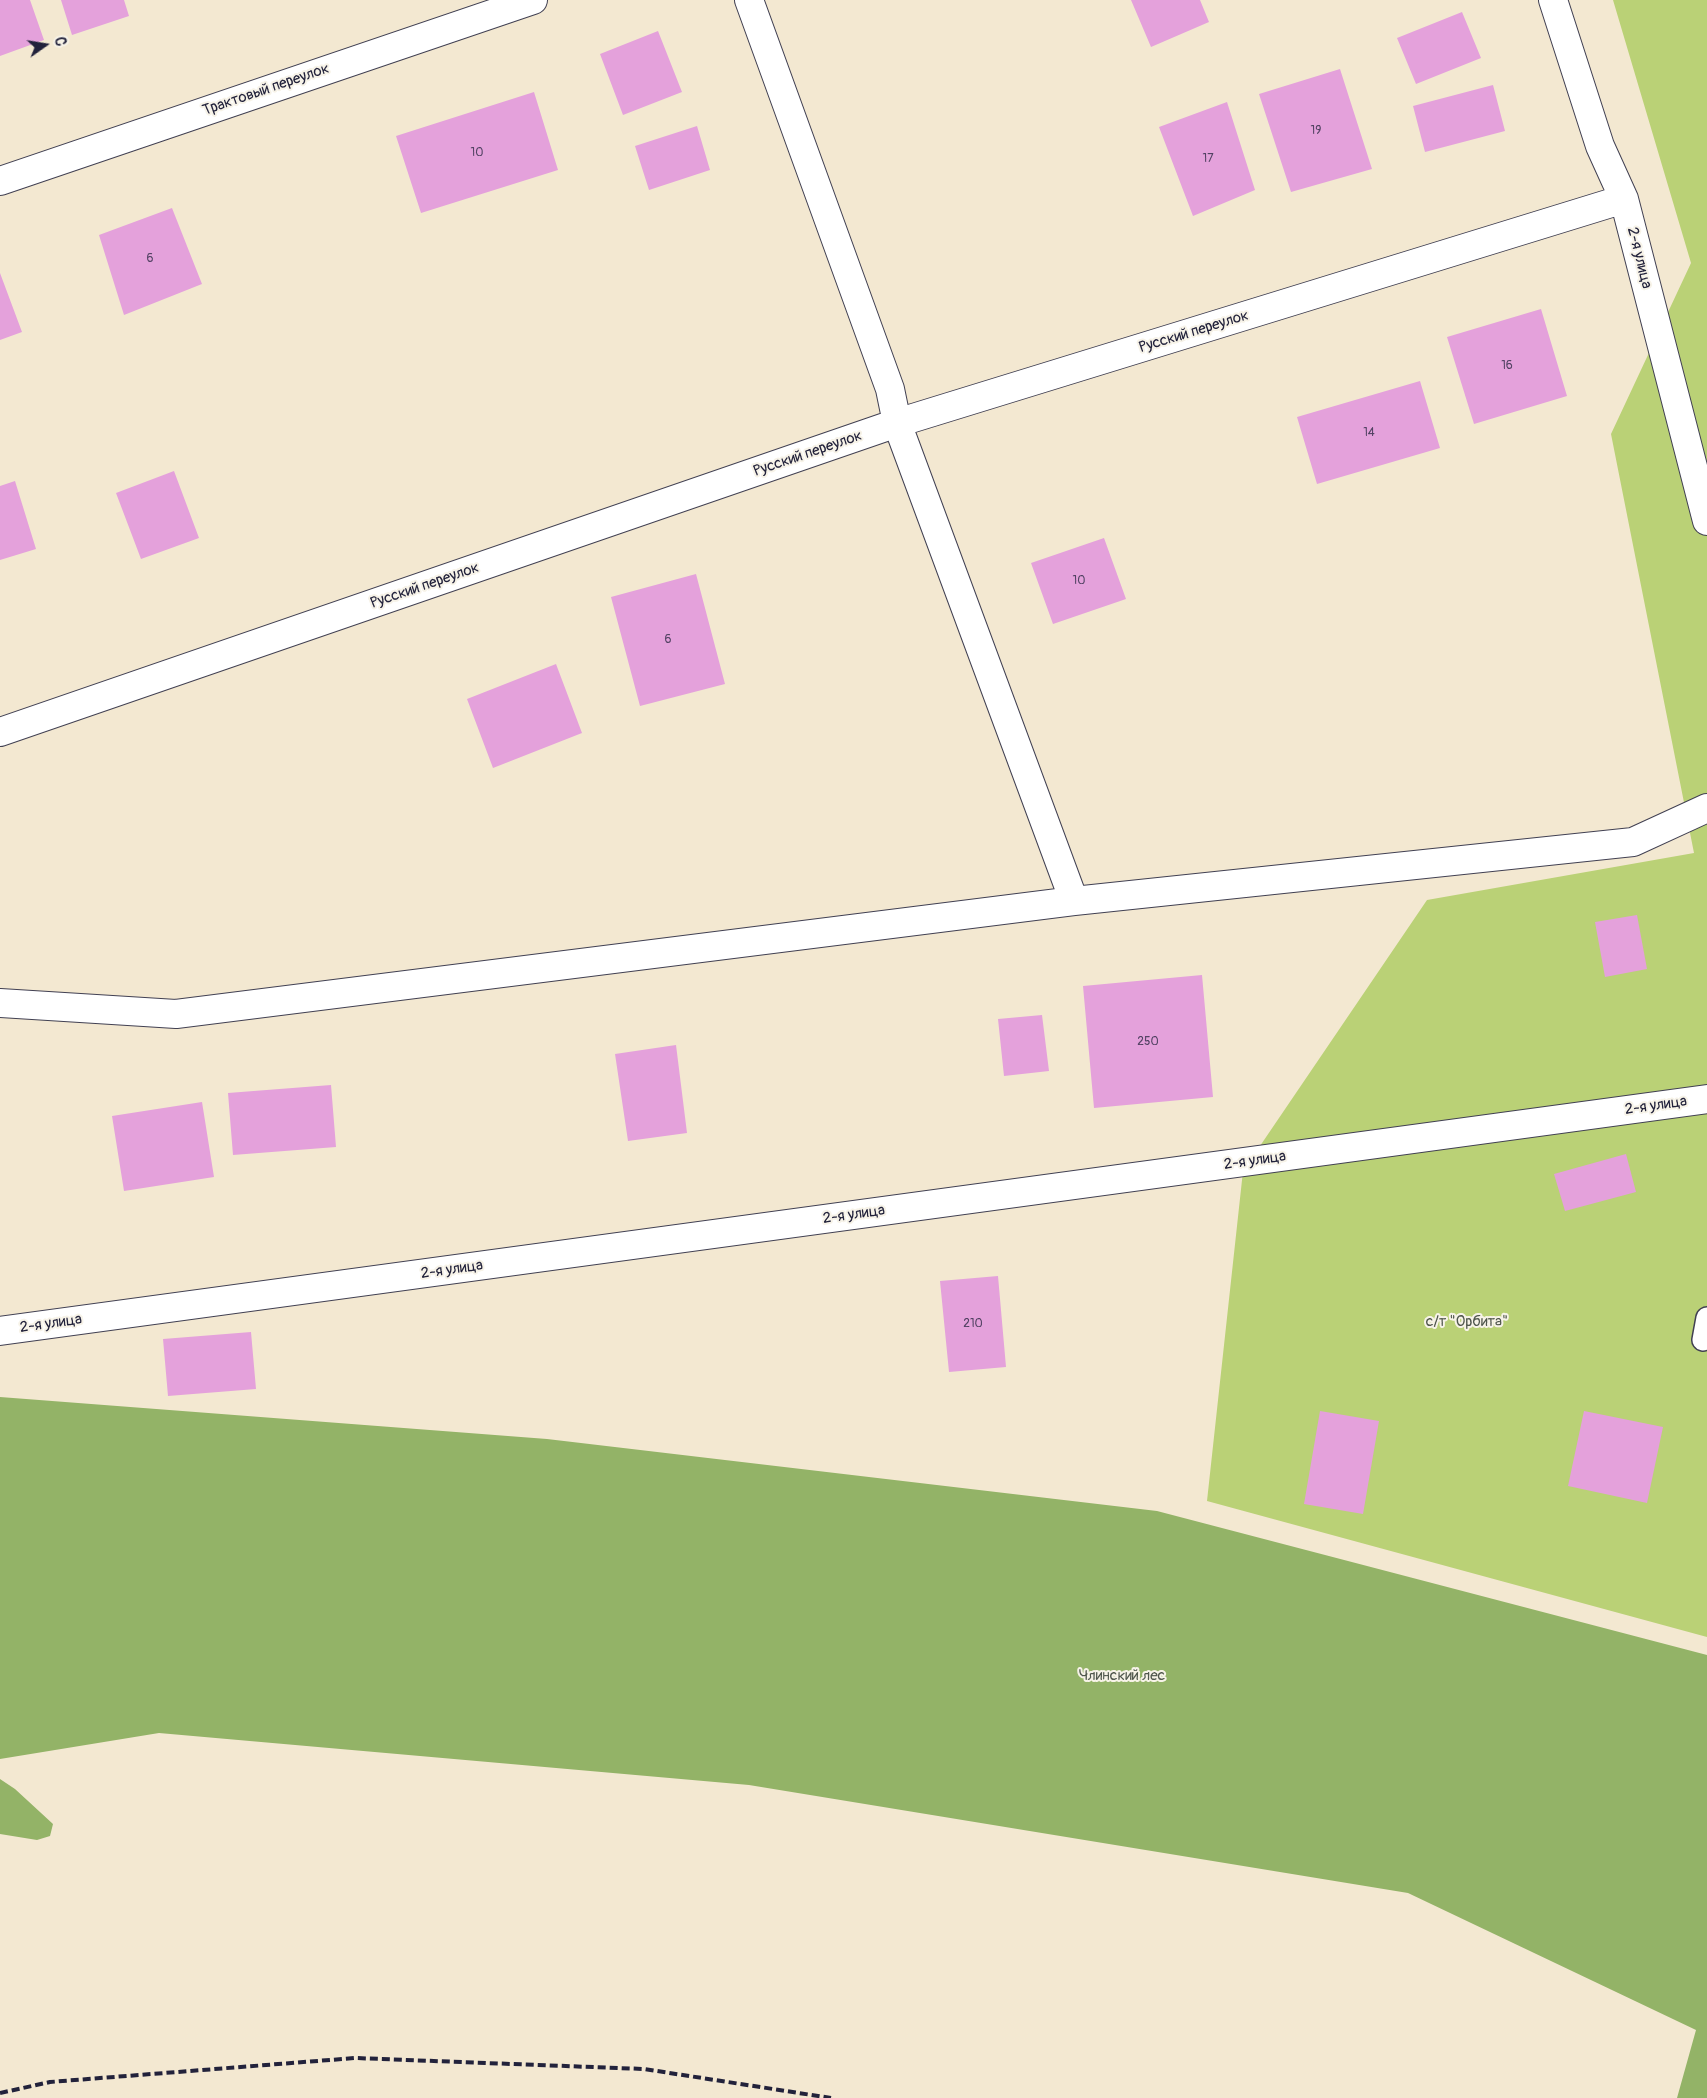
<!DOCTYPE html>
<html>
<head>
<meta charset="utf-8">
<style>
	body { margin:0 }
	#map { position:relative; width:1707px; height:2098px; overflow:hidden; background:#f3e8d1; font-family:Pangolin,sans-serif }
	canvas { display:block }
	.north { position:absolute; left:20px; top:20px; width:50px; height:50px; -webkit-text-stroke:4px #f7f3e8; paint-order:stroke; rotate:77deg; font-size:14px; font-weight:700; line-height:20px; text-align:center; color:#22223b }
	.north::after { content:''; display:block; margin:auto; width:18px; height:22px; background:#22223b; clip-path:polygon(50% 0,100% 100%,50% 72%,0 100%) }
</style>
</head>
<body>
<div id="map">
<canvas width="1707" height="2098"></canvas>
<div class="north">С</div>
</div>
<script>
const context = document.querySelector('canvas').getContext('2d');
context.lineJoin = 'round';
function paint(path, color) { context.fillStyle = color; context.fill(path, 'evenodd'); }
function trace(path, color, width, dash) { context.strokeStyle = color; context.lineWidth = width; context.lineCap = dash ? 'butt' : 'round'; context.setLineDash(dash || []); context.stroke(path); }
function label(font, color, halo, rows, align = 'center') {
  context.font = font + ' Pangolin,sans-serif'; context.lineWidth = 4; context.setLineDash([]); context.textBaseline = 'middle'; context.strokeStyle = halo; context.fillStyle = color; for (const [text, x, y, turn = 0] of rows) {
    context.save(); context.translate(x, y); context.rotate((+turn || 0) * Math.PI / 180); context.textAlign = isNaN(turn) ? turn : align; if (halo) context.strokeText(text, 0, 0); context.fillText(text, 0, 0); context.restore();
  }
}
paint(new Path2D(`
	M1613,0H1707V1637L1207,1501L1243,1171L1427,900L1694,853L1611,434L1691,263Z`), '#bad176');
paint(new Path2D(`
	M0,1397L547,1439L1157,1511L1707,1655V2098H1677L1696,2030L1408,1893L749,1785L159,1733L0,1759Z
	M0,1779L15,1789L53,1824L50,1836L37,1840L0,1834Z`), '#93b367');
paint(new Path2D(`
	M0,0H30L44,40L0,56Z
	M61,0H124L129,16L72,35Z
	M1131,0H1200L1209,22L1151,47Z
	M1462,12L1481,58L1416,84L1397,38Z
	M658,31L682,92L623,115L600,54Z
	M1340,69L1372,169L1291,192L1259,94Z
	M1493,85L1505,131L1425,152L1413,106Z
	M534,92L558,170L421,213L396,136Z
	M1227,102L1255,190L1193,216L1159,127Z
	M697,126L710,170L649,190L635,146Z
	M172,208L202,284L124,315L99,235Z
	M0,273L22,332L0,340Z
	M1541,309L1567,396L1474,424L1447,337Z
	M1420,381L1440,448L1317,484L1297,417Z
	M174,471L199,538L141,559L116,493Z
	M15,481L36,549L0,560V486Z
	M1104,538L1126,599L1053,624L1031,563Z
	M696,574L725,684L640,706L611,597Z
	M556,664L582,733L493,768L467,699Z
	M1637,915L1647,969L1605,977L1595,922Z
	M1202,975L1213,1097L1094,1108L1083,986Z
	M1042,1015L1049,1071L1004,1076L998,1019Z
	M676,1045L687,1133L628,1141L615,1054Z
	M331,1085L336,1147L233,1155L228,1093Z
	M202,1102L214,1177L124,1191L112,1116Z
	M1626,1154L1636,1192L1565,1211L1554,1174Z
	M998,1276L1006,1367L949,1372L940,1281Z
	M251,1332L256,1389L168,1396L163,1339Z
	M1320,1411L1379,1421L1363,1514L1304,1504Z
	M1584,1411L1663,1427L1647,1503L1568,1486Z`), '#e4a1db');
const lane = new Path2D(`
	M1703,1340L1707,1318`);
const street = new Path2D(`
	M749,0L890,389L897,423L1074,901
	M1553,0L1600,146L1624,199L1707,521
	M0,181L533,0
	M0,732L897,423L1624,199
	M0,1003L176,1014L1074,901L1633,842L1707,808
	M0,1331L1707,1099`);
trace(lane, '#414052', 24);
trace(street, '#414052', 30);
trace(lane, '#fff', 21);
trace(street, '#fff', 28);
trace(new Path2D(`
	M0,2093L50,2082L355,2058L644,2069L831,2098`), '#22223b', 4, [8, 4]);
label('12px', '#524263', null, [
	["19",1316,131],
	["10",477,153],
	["17",1208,159],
	["6",150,259],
	["16",1507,366],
	["14",1369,433],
	["10",1079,581],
	["6",668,640],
	["250",1148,1042],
	["210",973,1324]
]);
label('15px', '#22223b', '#f7f3e8', [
	["Трактовый переулок",266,90,-19],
	["2-я улица",1639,258,76],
	["Русский переулок",1194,332,-17],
	["Русский переулок",808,454,-19],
	["Русский переулок",425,586,-19],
	["2-я улица",1656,1106,-8],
	["2-я улица",1255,1161,-8],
	["2-я улица",854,1215,-8],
	["2-я улица",452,1270,-8],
	["2-я улица",51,1324,-8]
]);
label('15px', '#50574d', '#f7f3e8', [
	["с/т \"Орбита\"",1467,1322],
	["Члинский лес",1122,1676]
]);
</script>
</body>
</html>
